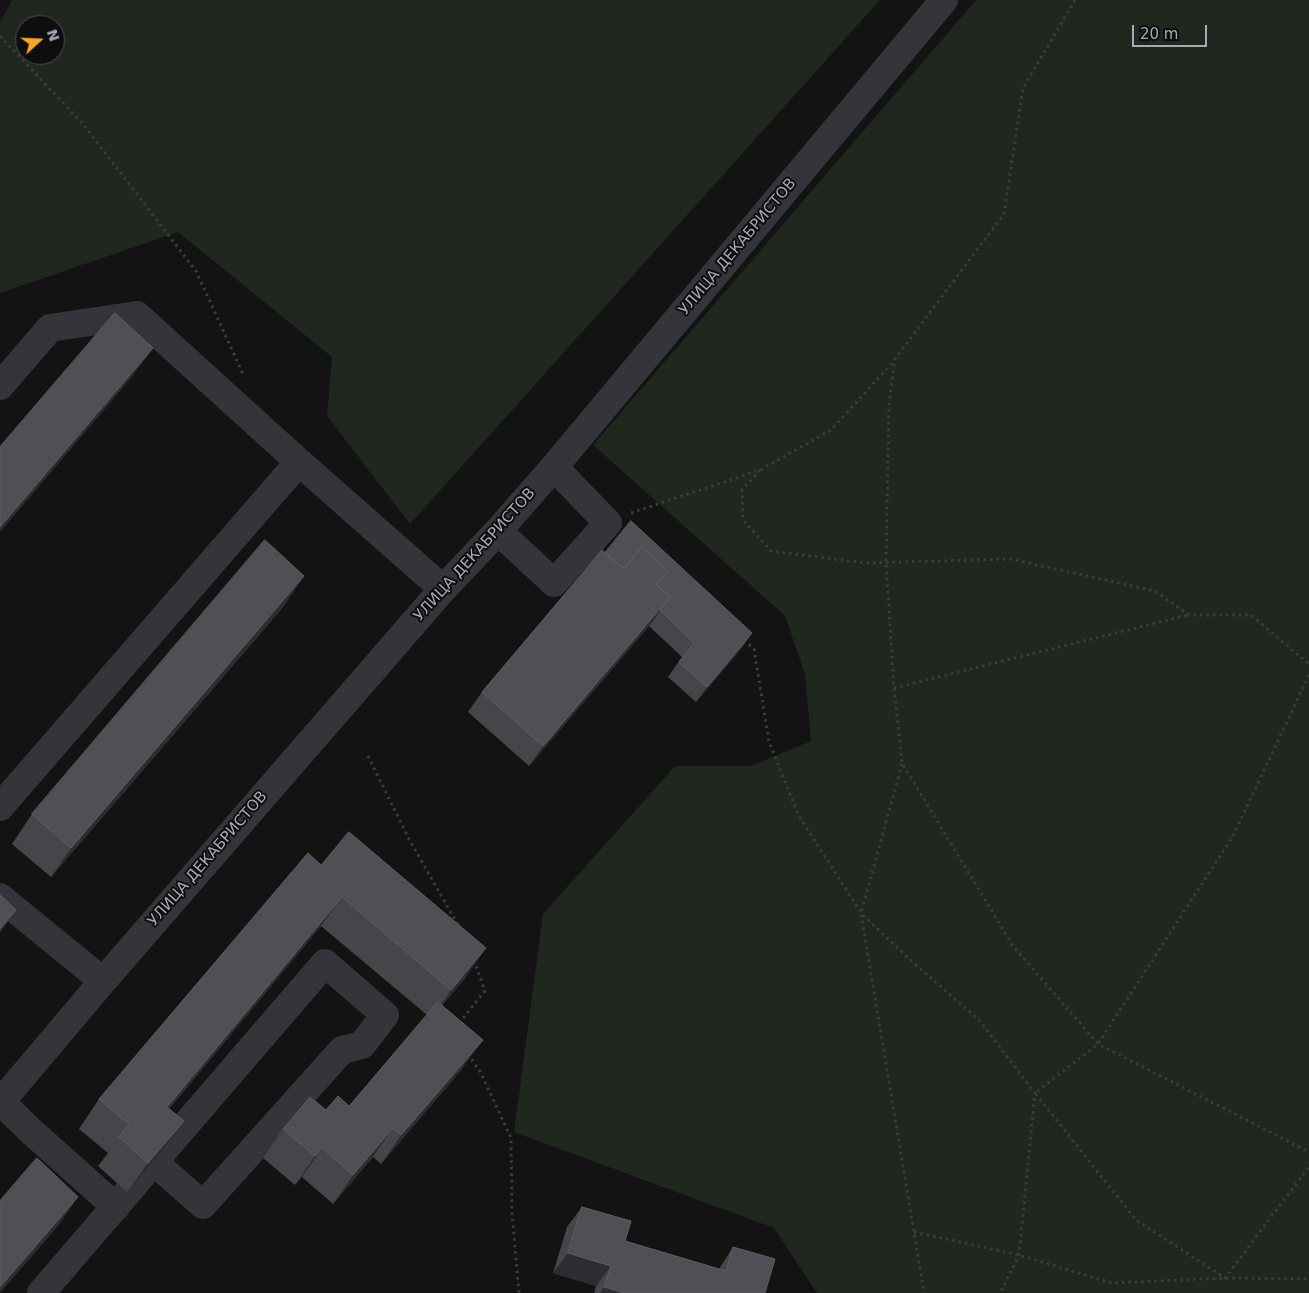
<!DOCTYPE html>
<html>
<head>
<meta charset="utf-8">
<style>
	body { margin:0 }
	#map { position:relative; width:1309px; height:1293px; overflow:hidden; background:#131314; font-family:"DejaVu Sans",sans-serif }
	canvas { display:block }
	.north { position:absolute; left:15px; top:15px; width:50px; height:50px; box-sizing:border-box; background:#0e0e0f; border:1px solid #4a4c52; border-radius:50%; rotate:70deg; font-size:14px; font-weight:700; line-height:20px; text-align:center; color:#a4aab6 }
	.north::after { content:''; display:block; margin:auto; width:18px; height:22px; background:#f9a626; clip-path:polygon(50% 0,100% 100%,50% 72%,0 100%) }
	.scale { position:absolute; left:1132px; top:25px; width:75px; height:22px; box-sizing:border-box; border:2px solid #a4aab6; border-top:0; padding-left:6px; font-size:15px; line-height:18px; white-space:nowrap; color:#a4aab6; -webkit-text-stroke:4px #0e0e0f; paint-order:stroke }
</style>
</head>
<body>
<div id="map">
<canvas width="1309" height="1293"></canvas>
<div class="north">N</div>
<div class="scale">20 m</div>
</div>
<script>
const context = document.querySelector('canvas').getContext('2d');
context.lineJoin = 'round';
function paint(path, color) { context.fillStyle = color; context.fill(path, 'evenodd'); }
function trace(path, color, width, dash) { context.strokeStyle = color; context.lineWidth = width; context.lineCap = dash ? 'butt' : 'round'; context.setLineDash(dash || []); context.stroke(path); }
function label(font, color, halo, rows, align = 'center') {
  context.font = font + ' "DejaVu Sans",sans-serif'; context.lineWidth = 4; context.setLineDash([]); context.textBaseline = 'middle'; context.strokeStyle = halo; context.fillStyle = color; for (const [text, x, y, turn = 0] of rows) {
    context.save(); context.translate(x, y); context.rotate((+turn || 0) * Math.PI / 180); context.textAlign = isNaN(turn) ? turn : align; if (halo) context.strokeText(text, 0, 0); context.fillText(text, 0, 0); context.restore();
  }
}
paint(new Path2D(`
	M12,0H880L410,524L327,416L332,357L178,232L0,293V22ZM25,25H55V55H25Z
	M976,0H1309V1293H817L774,1228L514,1132L543,914L675,766H751L811,741L805,674L785,616L593,445Z`), '#1f271f');
trace(new Path2D(`
	M1075,0L1023,88L1004,214L895,359L889,403L886,562L894,688L902,763L1013,946L1098,1044L1309,1152
	M0,36L83,124L196,271L243,374
	M760,470L742,490L743,520L771,551L865,563L1011,559L1155,591L1189,615H1251L1309,664
	M631,513L760,470L831,430L894,361
	M744,640L754,649L769,742L799,816L861,913L908,958L979,1020L1035,1093L1019,1255L1000,1293
	M1309,675L1233,836L1098,1044L1035,1093L1136,1220L1225,1278L1309,1167
	M894,688L1188,615
	M368,756L409,839L458,925
	M902,764L861,913L924,1293
	M459,1023L485,991L474,960
	M468,1054L481,1073L511,1138L512,1213L519,1293
	M914,1232L1019,1255L1112,1283L1225,1278L1309,1279`), '#3a3c41', 3, [2.5, 4]);
trace(new Path2D(`
	M0,386L50,328L137,315L299,462
	M498,531L554,583L608,523L554,467
	M0,807L299,462L443,589
	M0,897L103,981
	M1,1102L32,1132L116,1207
	M0,1103L103,981L443,589L498,531L554,467L944,0
	M41,1293L325,963L385,1015L362,1045L342,1050L203,1205L154,1162`), '#34353a', 28);
paint(new Path2D(`
	M605,553L752,633L741,649L696,702L668,677L682,657L649,626L650,625L529,766L468,712L482,692Z
	M284,606L51,877L12,844L32,814Z
	M321,865L466,977L442,1005L462,1069L381,1164L373,1157L333,1204L302,1177L295,1185L263,1158L283,1129L326,1110L349,1106L427,1015L321,926L169,1109L184,1121L163,1150L127,1192L98,1166L108,1153L79,1129L99,1099Z
	M582,1207L625,1241L719,1269L733,1247L765,1293H594L596,1286L553,1273L567,1227Z`), '#44464a');
paint(new Path2D(`
	M153,348L132,377L0,532V527Z
	M304,576L284,606L51,877L71,848Z
	M670,597L650,625L529,766L543,746Z
	M752,633L741,649L696,702L707,687Z
	M342,897L321,926L146,1136L167,1107Z
	M16,910L0,933V929Z
	M486,948L466,977L431,1019L451,990Z
	M483,1040L462,1069L381,1164L401,1135Z
	M184,1121L163,1150L127,1192L148,1163Z
	M393,1128L373,1157L333,1204L353,1175Z
	M322,1148L302,1177L295,1185L315,1156Z
	M78,1197L58,1226L0,1293V1287Z
	M568,1253L611,1266L596,1286L553,1273Z
	M604,1287L624,1293H600Z`), '#2c2d30');
const building = new Path2D(`
	M115,313L153,348L0,527V447Z
	M631,521L752,633L707,687L679,662L694,643L660,610L670,597L656,585L668,571L642,546L624,569L605,553Z
	M265,540L304,576L71,848L32,814Z
	M642,546L668,571L656,584L670,597L543,746L482,692L602,550L624,569Z
	M349,832L486,948L451,990L342,897L167,1107L184,1121L148,1163L119,1137L129,1124L99,1099L308,853L321,865Z
	M0,895L16,910L0,929Z
	M438,1002L483,1040L401,1135L393,1128L353,1175L322,1148L315,1156L283,1129L310,1097L326,1110L338,1096L349,1106Z
	M37,1158L78,1197L0,1287V1201Z
	M582,1207L631,1221L625,1241L726,1271L733,1247L775,1259L765,1293H624L604,1287L611,1266L568,1253Z`);
paint(building, '#4f5056');
trace(building, '#5c5e65', 1);
label('15px', '#a4aab6', '#0e0e0f', [
	["УЛИЦА ДЕКАБРИСТОВ",738,247,-50],
	["УЛИЦА ДЕКАБРИСТОВ",475,555,-48],
	["УЛИЦА ДЕКАБРИСТОВ",208,859,-49]
]);
</script>
</body>
</html>
